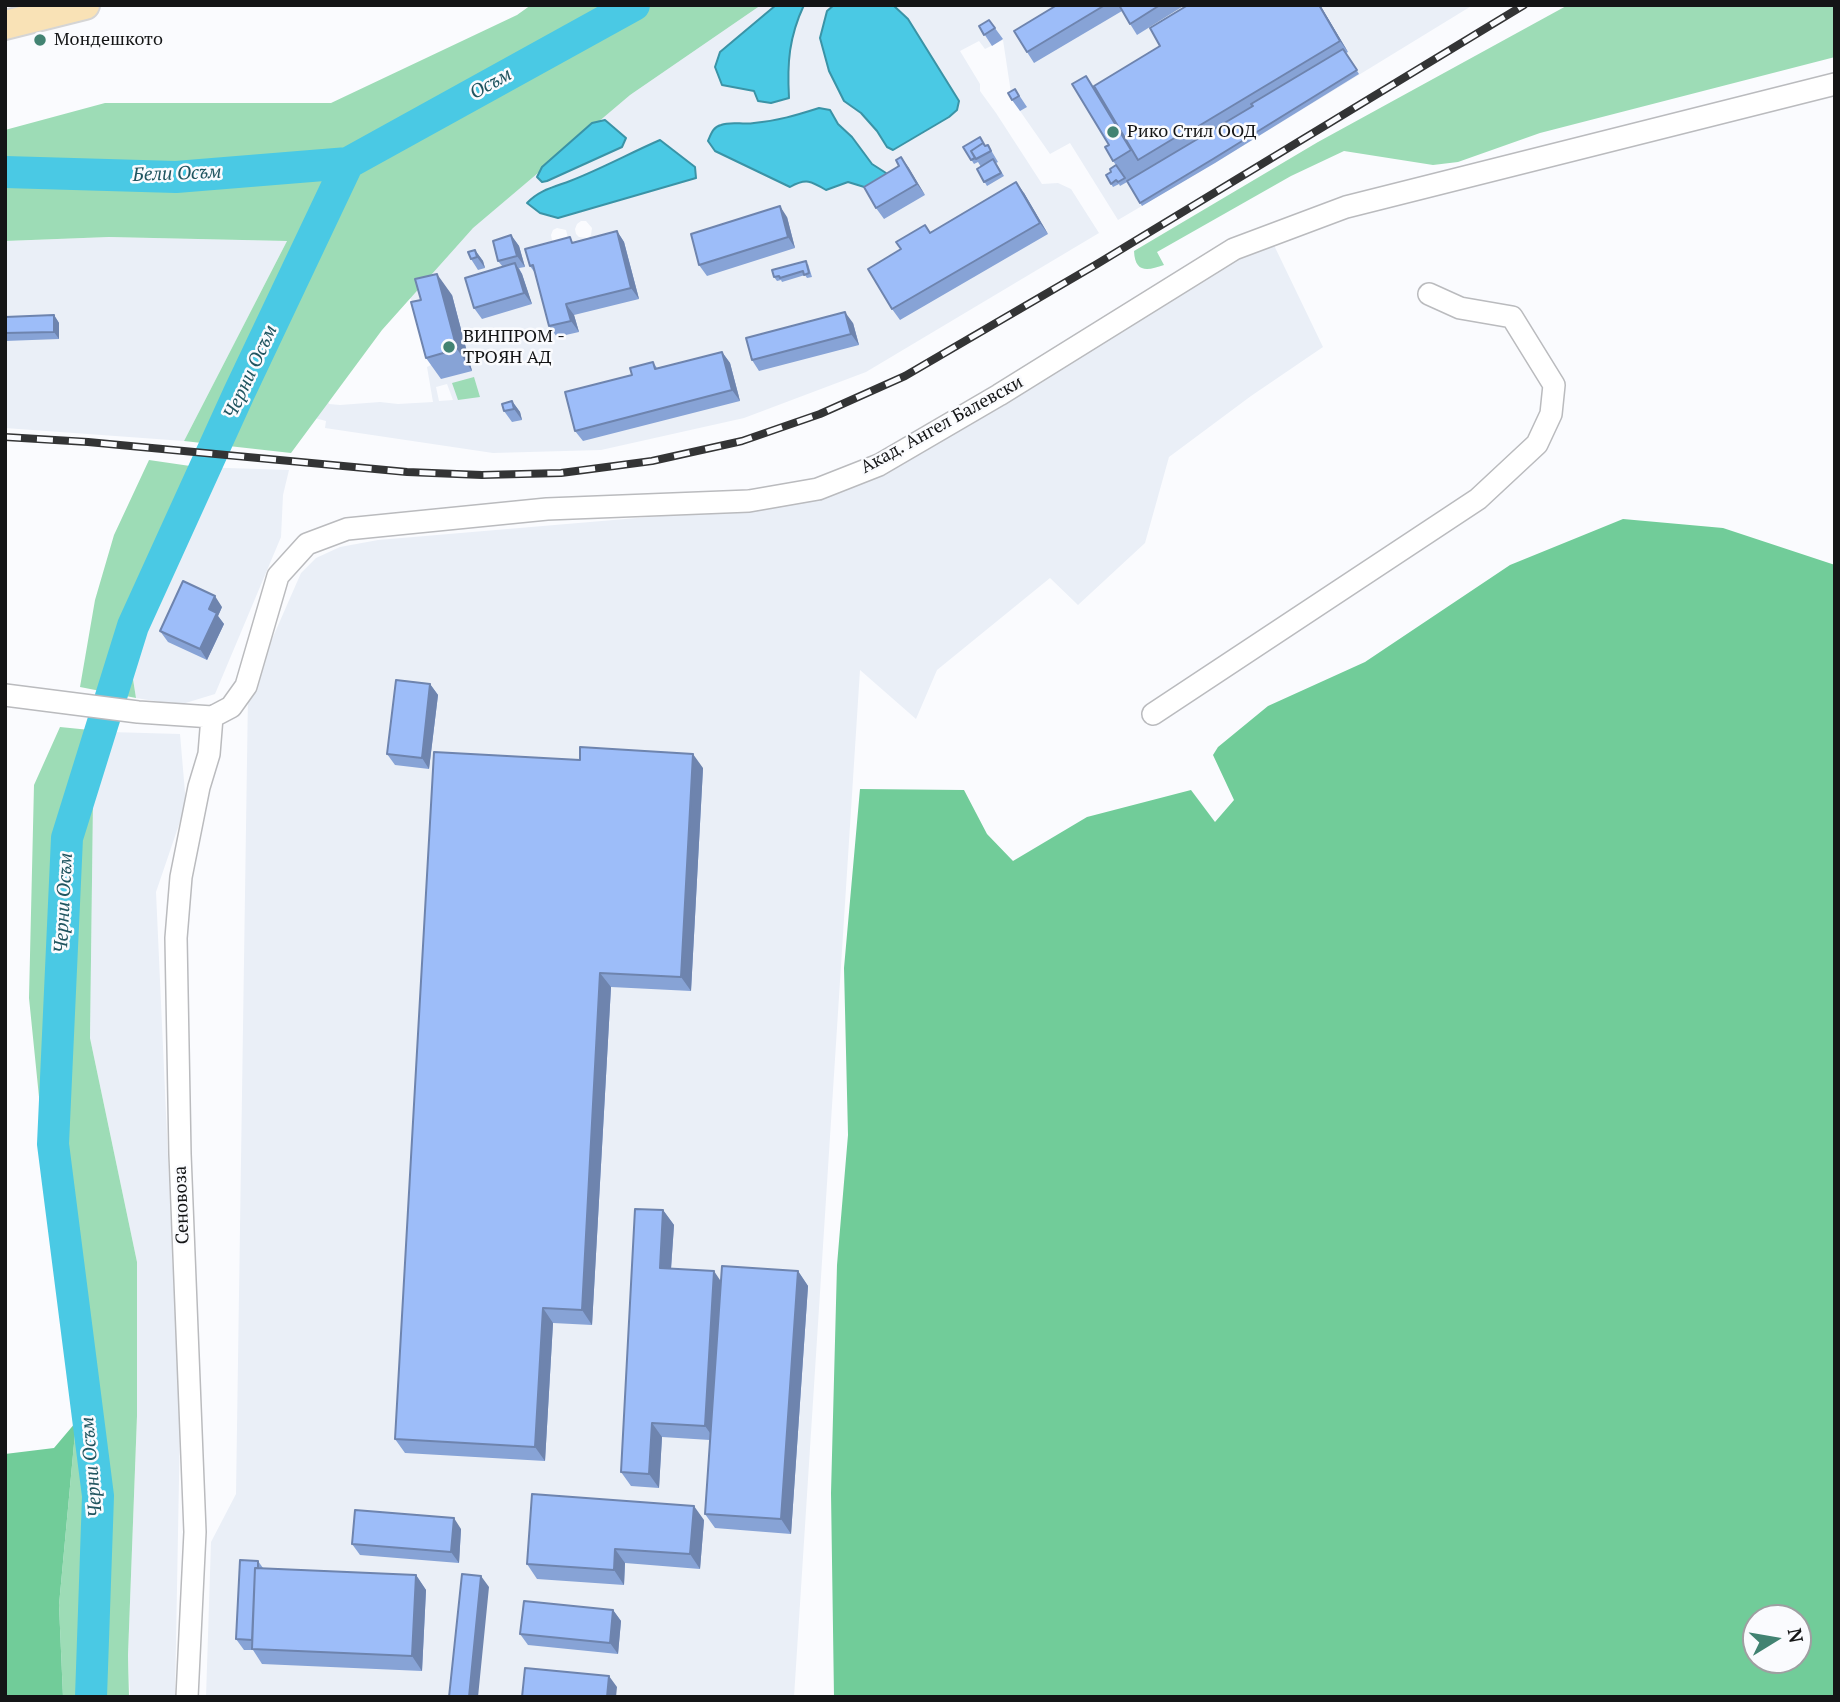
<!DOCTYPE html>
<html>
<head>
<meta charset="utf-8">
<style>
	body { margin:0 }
	#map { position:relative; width:1840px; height:1702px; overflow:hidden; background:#fafbfe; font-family:"PT Serif",serif }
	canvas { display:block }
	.frame { position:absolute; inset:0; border:7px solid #141516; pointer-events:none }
	.north { position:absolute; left:1742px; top:1604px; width:70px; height:70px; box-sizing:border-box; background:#fafbfe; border:2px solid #9e9fa1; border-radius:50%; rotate:79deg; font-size:19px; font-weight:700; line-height:28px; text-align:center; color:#141516 }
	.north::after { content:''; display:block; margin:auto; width:24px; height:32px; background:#428372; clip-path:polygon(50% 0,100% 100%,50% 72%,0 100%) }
</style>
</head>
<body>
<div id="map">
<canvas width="1840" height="1702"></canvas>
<div class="frame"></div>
<div class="north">N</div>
</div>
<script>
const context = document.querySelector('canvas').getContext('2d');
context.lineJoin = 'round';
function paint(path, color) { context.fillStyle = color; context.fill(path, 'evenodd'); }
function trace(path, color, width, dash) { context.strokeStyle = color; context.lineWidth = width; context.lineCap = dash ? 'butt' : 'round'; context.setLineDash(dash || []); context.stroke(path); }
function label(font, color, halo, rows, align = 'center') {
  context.font = font + ' "PT Serif",serif'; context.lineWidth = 5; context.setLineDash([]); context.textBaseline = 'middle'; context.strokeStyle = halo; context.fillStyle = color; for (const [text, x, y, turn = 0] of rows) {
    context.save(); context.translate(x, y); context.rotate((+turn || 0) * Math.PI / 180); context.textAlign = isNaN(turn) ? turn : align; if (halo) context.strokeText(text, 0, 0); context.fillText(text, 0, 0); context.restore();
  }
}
paint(new Path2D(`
	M742,5H776L720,52L722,85L754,91L759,101L771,103L789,98L787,71L794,28L804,5H834L827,11L844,101L861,113L877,131L887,147L908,19L893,5H1473L1215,163L1118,220L1070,143L1050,154L1020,111L1011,93L1003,40L985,49L979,41L960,51L980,84V91L996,113L1042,184L1058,183L1071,189L1099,233L866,372L744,418L601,450L493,453L325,428L326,421L307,416L410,278L577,122ZM819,108L852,137L872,164L886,173L848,182L836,187L812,181L800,182L732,123L751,124L789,118ZM660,140L695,167L527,203L533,196L552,186L569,182ZM581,221H586L592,228L591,235L588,238L579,237L576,234L575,229L577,224ZM557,228L566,230L568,238L555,243L552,240L551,235L553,230ZM407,294L415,305L431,365L427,367L433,402L398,404L380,402L340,405L329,404L326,395ZM447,384L453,400L439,401L436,387Z
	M109,237L287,241L184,441L5,428V241Z
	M1271,239L1323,347L1251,396L1169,457L1145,543L1078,605L1050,578L937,670L916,719L860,670L794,1697H206L211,1542L236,1494L248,694L301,573L316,558L340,547L378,540L696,513L813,500L969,426L1177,286Z
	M197,467L289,470L283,495L281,537L215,694L179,705L136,698L130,660L155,546Z
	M110,732L180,734L186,804L156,892L180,1424L175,1697H130L128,1655L137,1416V1262L90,1038L93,801Z`), '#eaeff7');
paint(new Path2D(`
	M531,5H761L630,95L473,228L382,330L291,453L184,441L287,241L109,237L5,241V130L105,103H331L517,15Z
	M1568,5H1835V57L1540,133L1458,162L1433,165L1344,151L1291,176L1157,252L1164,265C1147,271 1135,273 1134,251L1318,142Z
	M474,377L480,397L458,400L452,383Z
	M149,460L197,467L155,546L130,660L136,698L80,687L95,600L114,535Z
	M60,727L110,732L93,801L90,1038L137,1262V1416L128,1655L129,1697H63L59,1605L76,1422L47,1176L29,998L34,785Z`), '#9ddcb6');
paint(new Path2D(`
	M1623,519L1723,528L1835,565V1697H834L831,1493L837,1265L848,1135L844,968L860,789L964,790L987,834L1013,861L1087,817L1191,790L1215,822L1234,800L1213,755L1218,747L1268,706L1365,662L1510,565ZM1756,1618H1798V1660H1756Z
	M76,1422L59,1605L63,1697H5V1454L54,1448Z`), '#71cc99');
const water = new Path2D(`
	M776,5H804C789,37 787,63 789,98L771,103L758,101L754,91L722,85L715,67L720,52Z
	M834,5H893L908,19L959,101L957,110L949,117L893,150L887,147L877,131L861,113L844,101L829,71L820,38L827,11Z
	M819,108L830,110L838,124L852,137L872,164L886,173L885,180L874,190L848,182L826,190C811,181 806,178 790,187L715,151L708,141C711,134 713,127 721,125C731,121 743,125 754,123C777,121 797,115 819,108Z
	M605,120L626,138L622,147L547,181L542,182L537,177L542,167L592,123Z
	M660,140L695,167L696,178L558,218L540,213L527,203C539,190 554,187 570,181C601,169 630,153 660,140Z`);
paint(water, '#4ac9e4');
trace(water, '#3a93a6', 2);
trace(new Path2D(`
	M5,172L176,177L348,163L634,5
	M91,1697L98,1496L53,1144L67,838L133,626L239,393L348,163`), '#4ac9e4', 32);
const minor = new Path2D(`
	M5,695L138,712L212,717
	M1153,714L1478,499L1537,444L1551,414L1554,385L1512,317L1460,308L1429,294
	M212,717L231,707L246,686L278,576L307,544L347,529L547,509L749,501L818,489L879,465L999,395L1234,249L1346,207L1835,84
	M187,1697L195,1532L180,1154L176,938L181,877L199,787L209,754L212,717`);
const major = new Path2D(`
	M5,25L85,5`);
trace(minor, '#babbbe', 24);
trace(major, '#d5d5d5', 32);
trace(minor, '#fff', 21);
trace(major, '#f9e2b6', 28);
const rail = new Path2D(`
	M5,437L88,442L407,472L482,475L561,473L652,461L742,441L820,414L905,376L1097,264L1524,5`);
trace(rail, '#333435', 8);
trace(rail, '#fafbfe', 5, [16]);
paint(new Path2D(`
	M1057,5H1185L1137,35L1122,11L1034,63L1027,52Z
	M1188,5H1320L1348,52L1346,53L1359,74L1215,163L1142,206L1127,182L1120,186L1119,184L1113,187L1106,175L1111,172L1116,165L1113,161L1109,145L1160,46Z
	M989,20L1003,39L992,46L979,26Z
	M1015,89L1027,107L1020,111L1012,100Z
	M988,145L998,162L996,163L1004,176L987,186L977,169L981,167L978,162L974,164L963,147Z
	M901,157L925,195L884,219L876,208L899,166Z
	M1024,193L1048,234L900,320L892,309L901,249L925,225L930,232Z
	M787,217L795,248L707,276L699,265Z
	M617,231L624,242L639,299L574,315L579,332L557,337L549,326L535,273L530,266L574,242Z
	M511,235L519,246L525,267L519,268L522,274L532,304L482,319L474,308L503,267L498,261Z
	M475,250L483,261L485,268L478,270L471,259Z
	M808,264L812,277L807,278L805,275L782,282L781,280L777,281L774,277Z
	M452,295L472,371L441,379L426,358L421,300Z
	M54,315L59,323V339L5,341V317Z
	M853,323L859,345L759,371L752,360Z
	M722,352L730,363L740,401L583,441L575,431L632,375L653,362L657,368Z
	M512,401L520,412L522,420L512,422L504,411Z
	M222,607L218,616L224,624L207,660L168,642L160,631Z
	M430,684L438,695L429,769L395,765L387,754Z
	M434,752L703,768L691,991L611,987L592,1325L553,1323L545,1461L405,1453L395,1439Z
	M663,1210L674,1225L671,1269L721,1281L798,1271L808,1286L791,1534L715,1528L705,1514L710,1440L662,1437L659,1488L631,1486L621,1472Z
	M704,1520L700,1569L625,1563L624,1585L537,1579L527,1564Z
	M461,1529L459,1563L360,1555L352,1544Z
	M258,1561L263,1568L416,1575L426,1590L422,1671L262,1664L253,1650H244L236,1639Z
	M613,1610L621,1621L618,1654L528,1645L520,1634Z`), '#87a3d6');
paint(new Path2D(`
	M1319,5H1320L1348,52L1340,41Z
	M901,157L909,168L925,195L917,184Z
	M1016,182L1024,193L1048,234L1040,223Z
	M780,206L787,217L795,248L788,237Z
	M617,231L624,242L639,299L631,288Z
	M511,235L519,246L525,267L517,256Z
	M475,250L483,261L485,268L477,257Z
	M515,263L522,274L532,304L524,293Z
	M437,274L452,295L472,371L457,349Z
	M566,304L574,315L579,332L571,321Z
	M845,312L853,323L859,345L851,334Z
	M54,315L59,323V339L54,332Z
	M722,352L730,363L740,401L732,390Z
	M512,401L520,412L522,420L514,409Z
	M215,596L222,607L218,616L224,624L207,660L200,649L209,609Z
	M430,684L438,695L429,769L422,758Z
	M693,754L703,768L691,991L681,977Z
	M600,973L611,987L592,1325L582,1310Z
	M663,1210L674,1225L670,1283L660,1268Z
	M714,1271L724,1286L715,1440L705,1426Z
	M798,1271L808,1286L791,1534L781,1519Z
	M543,1308L553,1323L545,1461L535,1447Z
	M652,1423L662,1437L659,1488L649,1474Z
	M694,1506L704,1520L700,1569L690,1554Z
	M454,1518L461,1529L459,1563L451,1552Z
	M615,1549L625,1563L624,1585L614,1570Z
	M416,1575L426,1590L422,1671L412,1656Z
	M481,1576L489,1587L478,1697H469Z
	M613,1610L621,1621L618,1654L610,1643Z
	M609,1676L617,1687L616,1697H607Z`), '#6e84ae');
const building = new Path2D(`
	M1057,5H1105L1027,52L1014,31Z
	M1119,5H1160L1130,24Z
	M1188,5H1319L1340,41L1192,130L1191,128L1138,160L1094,86L1160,46L1150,28Z
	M989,20L995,28L984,35L979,26Z
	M1343,49L1357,70L1213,159L1140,203L1127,181L1253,106L1251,104Z
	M1086,76L1131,150L1113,161L1105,147L1109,145L1072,84Z
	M1015,89L1019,96L1012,100L1008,93Z
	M980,137L985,146L983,143L971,151L975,158L971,160L963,147Z
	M983,143L985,146L988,145L991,151L976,159L971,151Z
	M901,157L917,184L876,208L864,187L899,166L896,160Z
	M993,159L1001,173L984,182L977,169Z
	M1116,165L1125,178L1118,182L1116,180L1111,184L1106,175L1111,172L1110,169Z
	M1016,182L1040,223L892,309L868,269L901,249L896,242L925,225L930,233Z
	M780,206L788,237L699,265L691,234Z
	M617,231L631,288L566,304L571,321L549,326L533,265L530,266L525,249L570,237L572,243Z
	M511,235L517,256L498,261L493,241Z
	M475,250L477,257L471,259L468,252Z
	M806,261L809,273L804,275L803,271L780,278L779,276L774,277L772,270Z
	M515,263L524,293L474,308L465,278Z
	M437,274L457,349L426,358L411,302L421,300L415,279Z
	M845,312L851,334L752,360L746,338Z
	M54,315V332L5,333V317Z
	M722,352L732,390L575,431L565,392L632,375L630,368L653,362L655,369Z
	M512,401L514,409L504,411L502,404Z
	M183,581L215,596L209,609L217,613L200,649L160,631Z
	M396,680L430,684L422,758L387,754Z
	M580,747L693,754L681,977L600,973L582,1310L543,1308L535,1447L395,1439L434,752L580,760Z
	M635,1209L663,1210L660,1268L714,1271L705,1426L652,1423L649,1474L621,1472Z
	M722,1266L798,1271L781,1519L705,1514Z
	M532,1494L694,1506L690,1554L615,1549L614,1570L527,1564Z
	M355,1510L454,1518L451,1552L352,1544Z
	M240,1560L258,1561V1568H255L252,1640L236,1639Z
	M255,1568L416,1575L412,1656L252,1649Z
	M462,1574L481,1576L469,1697H449Z
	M524,1601L613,1610L610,1643L520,1634Z
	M525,1668L609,1676L607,1697H522Z`);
paint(building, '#9dbdf9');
trace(building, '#6e84ae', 2);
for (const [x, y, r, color] of [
	[40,40,7,"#428372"],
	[1113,132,7,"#428372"],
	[449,347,7,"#428372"]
]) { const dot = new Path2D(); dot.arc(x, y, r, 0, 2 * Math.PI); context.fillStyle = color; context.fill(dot); trace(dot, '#fafbfe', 2.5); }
label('18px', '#141516', '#fafbfe', [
	["Мондешкото",54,40],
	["Рико Стил ООД",1127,132],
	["ВИНПРОМ -",463,337],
	["ТРОЯН АД",463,358]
], 'left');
label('18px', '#141516', '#fafbfe', [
	["Акад. Ангел Балевски",942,425,-29],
	["Сеновоза",182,1205,-92]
]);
label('italic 19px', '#205560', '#fafbfe', [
	["Осъм",491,84,-29],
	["Бели Осъм",177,174,-2],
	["Черни Осъм",251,372,-65],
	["Черни Осъм",64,903,-87],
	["Черни Осъм",92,1467,-95]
]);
</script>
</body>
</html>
